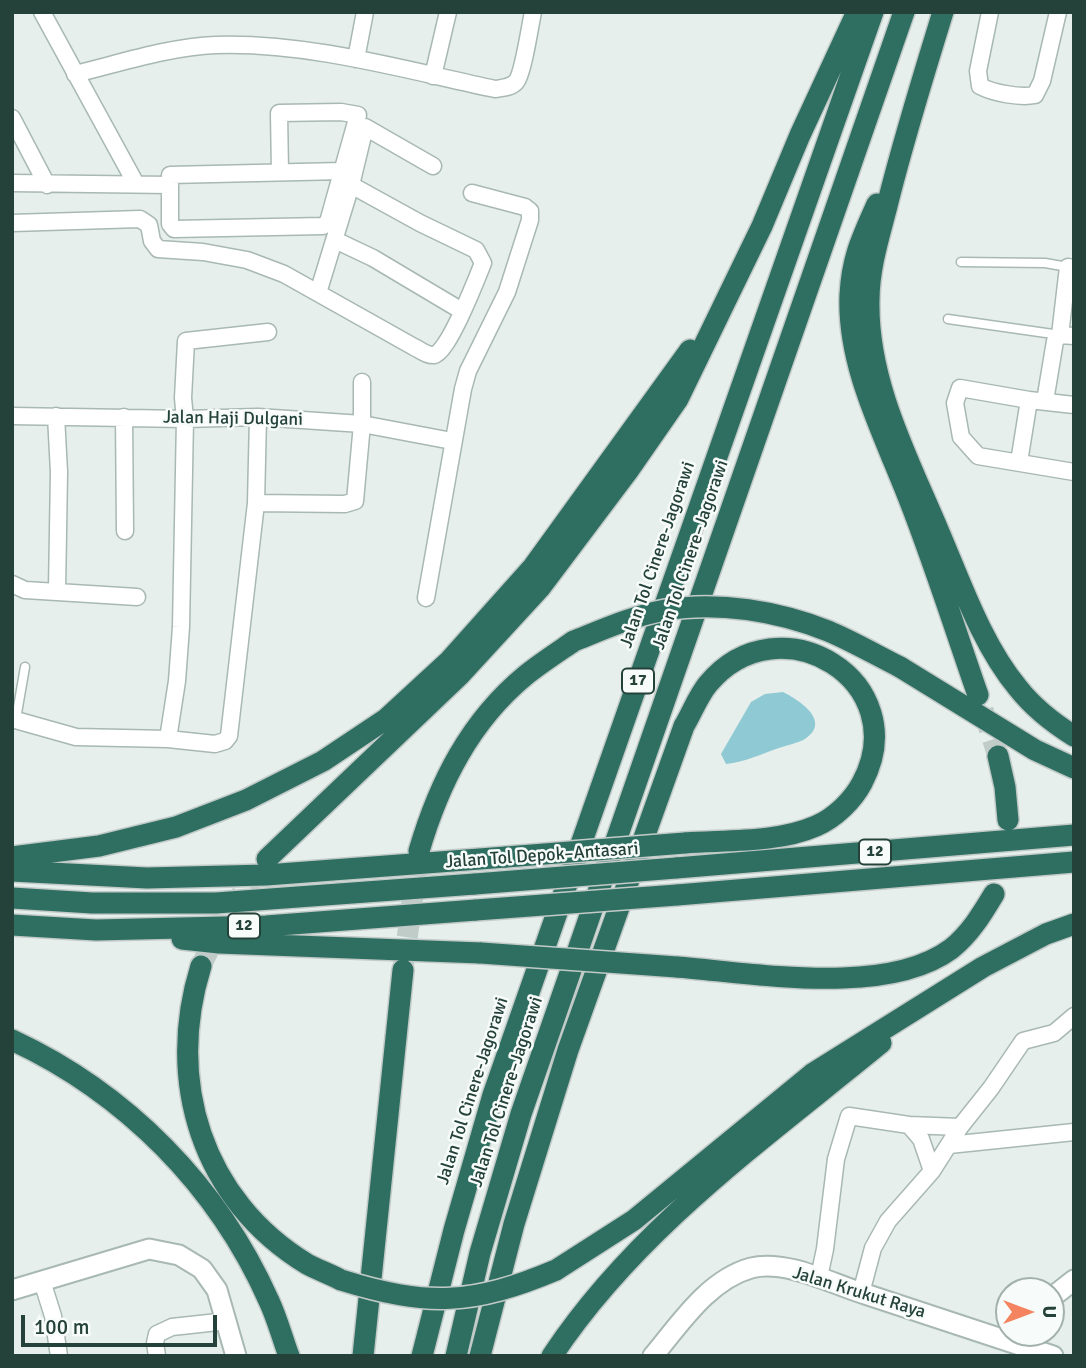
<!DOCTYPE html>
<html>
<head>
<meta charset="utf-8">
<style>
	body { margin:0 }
	#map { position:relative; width:1086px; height:1368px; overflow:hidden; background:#e6efeb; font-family:Signika,sans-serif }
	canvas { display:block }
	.frame { position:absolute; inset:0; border:14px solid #24423a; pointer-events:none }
	.north { position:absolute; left:995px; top:1277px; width:70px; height:70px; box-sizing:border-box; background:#f7fbf9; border:2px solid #a3b1ad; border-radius:50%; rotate:90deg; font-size:19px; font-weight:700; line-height:28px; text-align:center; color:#24423a }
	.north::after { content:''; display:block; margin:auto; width:24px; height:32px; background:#f4845f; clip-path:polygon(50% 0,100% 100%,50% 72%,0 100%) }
	.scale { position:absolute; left:21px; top:1315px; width:196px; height:32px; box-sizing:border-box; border:4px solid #24423a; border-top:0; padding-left:9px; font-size:21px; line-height:24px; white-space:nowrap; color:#24423a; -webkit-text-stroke:5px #f7fbf9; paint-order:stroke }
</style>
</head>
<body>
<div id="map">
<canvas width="1086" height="1368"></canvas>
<div class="frame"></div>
<div class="north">U</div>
<div class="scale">100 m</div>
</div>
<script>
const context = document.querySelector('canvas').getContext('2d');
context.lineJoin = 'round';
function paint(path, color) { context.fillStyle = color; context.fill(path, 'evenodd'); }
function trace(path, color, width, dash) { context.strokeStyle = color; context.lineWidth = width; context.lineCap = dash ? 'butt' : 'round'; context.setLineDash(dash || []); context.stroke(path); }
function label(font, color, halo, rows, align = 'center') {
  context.font = font + ' Signika,sans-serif'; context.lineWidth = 5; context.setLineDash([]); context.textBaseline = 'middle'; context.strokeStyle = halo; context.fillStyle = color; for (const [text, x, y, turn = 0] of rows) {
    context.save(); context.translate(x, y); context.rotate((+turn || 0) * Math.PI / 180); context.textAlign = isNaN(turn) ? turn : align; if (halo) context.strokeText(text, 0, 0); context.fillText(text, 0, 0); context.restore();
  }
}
paint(new Path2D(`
	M783,692C799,700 832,721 805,739C798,743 787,745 779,748C761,754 745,762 726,764L721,754L751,702L765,694Z`), '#8ec9d4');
trace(new Path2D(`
	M983,710L998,756
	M201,966L224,918L264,864
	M403,968L419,851`), '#bfccc8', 21, [21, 10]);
const service = new Path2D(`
	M961,262L1045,263L1068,267
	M948,319L1060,335
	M16,719L25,667`);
const minor = new Path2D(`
	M42,12L136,184
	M990,12L978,71L980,86C993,93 1020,98 1035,95L1042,81L1058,12
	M356,59L365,12
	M75,74C121,63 168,47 216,45C308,42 405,70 495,89C502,88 510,88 516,82C523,74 530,26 533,12
	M433,76L448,12
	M12,118L47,185
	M280,172L279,113L341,112L358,115L328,222L323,226L174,229L170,224V175L342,171
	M12,183L170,185
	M12,223L140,219L149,225L152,241L158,249L203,252L247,260L284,274L414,347C420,350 428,356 434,355C448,353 477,278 483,263L476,250L420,223L351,185
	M335,240L373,258L462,311
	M318,293L351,185L365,127L433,166
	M1060,335L1068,267L1074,268
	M1029,400L960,388L955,403L961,437L978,456L1074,472
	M1045,401L1055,341L1060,335L1074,336
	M12,416L185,419L258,417L362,424L452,441
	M56,416L59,472L57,590
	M124,417L125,531
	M1019,462L1029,400L1074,405
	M256,503L345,504L355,501L362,424V382
	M12,584L25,590L137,597
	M426,598L463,389L468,371L507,292L530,220V211L525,207L472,193
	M12,719L76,737L168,739L215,744L225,741L229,736L256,503L258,417
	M168,739L177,681L181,627L185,419L183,398L186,341L268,332
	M909,1125L960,1127
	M949,1145L1074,1132
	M819,1277L825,1249L836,1159L849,1116L909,1125L921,1139L932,1171
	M42,1281L53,1316L59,1356
	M861,1293L873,1248L888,1221L932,1171L960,1127L991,1088L1023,1041L1054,1033L1074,1016
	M157,1356L155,1343L157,1334L172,1327L227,1321`);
const tertiary = new Path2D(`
	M12,1290L149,1249L179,1255L202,1269L217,1290L236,1356
	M1051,1298L1074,1280
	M653,1356C680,1324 708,1280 751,1268C786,1259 832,1284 865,1294C927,1315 990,1335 1053,1356`);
const motorway = new Path2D(`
	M943,12C923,77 903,141 887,206C879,237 869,268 869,300C867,382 908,458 939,532C961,583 982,645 1018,688C1033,707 1053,723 1074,736
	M877,204C862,238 852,257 850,295C847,366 884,434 909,499C934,563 955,629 978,695
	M900,667L1035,750L1074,768
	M998,756L1005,787L1008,820
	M419,851C439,783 470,721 526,675C541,663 558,652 574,641
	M12,857L99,846L176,827L246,800L323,761L386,719L449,661L533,567L690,350
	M267,859L460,675L540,588L628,471L678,399L762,226L800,135L857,12
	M676,868L1074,835
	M12,871L147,878L266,875L506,857
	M677,895L1074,862
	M12,898L92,903H216L475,884
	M12,925L96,930L266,926L476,910
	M182,939L219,943L481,953
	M201,966C165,1081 202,1200 307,1264C318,1270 330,1274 341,1280
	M677,967C754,973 886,997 951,949C970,934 982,914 994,894
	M12,1040C126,1093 218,1186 269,1301C277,1318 282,1337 289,1356
	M556,1270L634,1220L812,1074L983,967L1046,934L1074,924
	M363,1356L403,970
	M422,1356L454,1230L493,1095L873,12
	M456,1356L480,1253L521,1114L904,12
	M480,1356L514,1224L568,1050L684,726C692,713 698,696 708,684C780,598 916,682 862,783C853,800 835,818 816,826C777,843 727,840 685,843
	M552,1356C636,1229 764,1139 881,1043`);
trace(service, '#a8b8b2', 11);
trace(minor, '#a8b8b2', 19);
trace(tertiary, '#a8b8b2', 23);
trace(motorway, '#c2cac8', 24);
trace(service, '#fff', 8);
trace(minor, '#fff', 16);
trace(tertiary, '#fff', 19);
trace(motorway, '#2f6f62', 21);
const motorwayBridge = new Path2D(`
	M574,641C604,629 633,616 665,610C718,601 778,611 828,631C852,641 876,655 900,667
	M506,857L685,843
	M475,884L676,868
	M476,910L677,895
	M481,953L677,967
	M341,1280C428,1307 473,1305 556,1270`);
trace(motorwayBridge, '#c2cac8', 24, []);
trace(motorwayBridge, '#2f6f62', 21);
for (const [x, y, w] of [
	[638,681,32],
	[875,852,32],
	[244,926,32]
]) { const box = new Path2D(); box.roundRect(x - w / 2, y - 12.5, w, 25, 5); context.fillStyle = '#f7fbf9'; context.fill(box); trace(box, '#24423a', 2); }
label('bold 16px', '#24423a', null, [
	["17",638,681],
	["12",875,852],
	["12",244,926]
]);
label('18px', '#24423a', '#f7fbf9', [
	["Jalan Haji Dulgani",233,419,1],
	["Jalan Tol Cinere-Jagorawi",658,555,-71],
	["Jalan Tol Cinere–Jagorawi",691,555,-71],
	["Jalan Tol Depok–Antasari",542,856,-4],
	["Jalan Tol Cinere-Jagorawi",473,1091,-72],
	["Jalan Tol Cinere–Jagorawi",507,1092,-72],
	["Jalan Krukut Raya",859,1293,17]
]);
</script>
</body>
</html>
